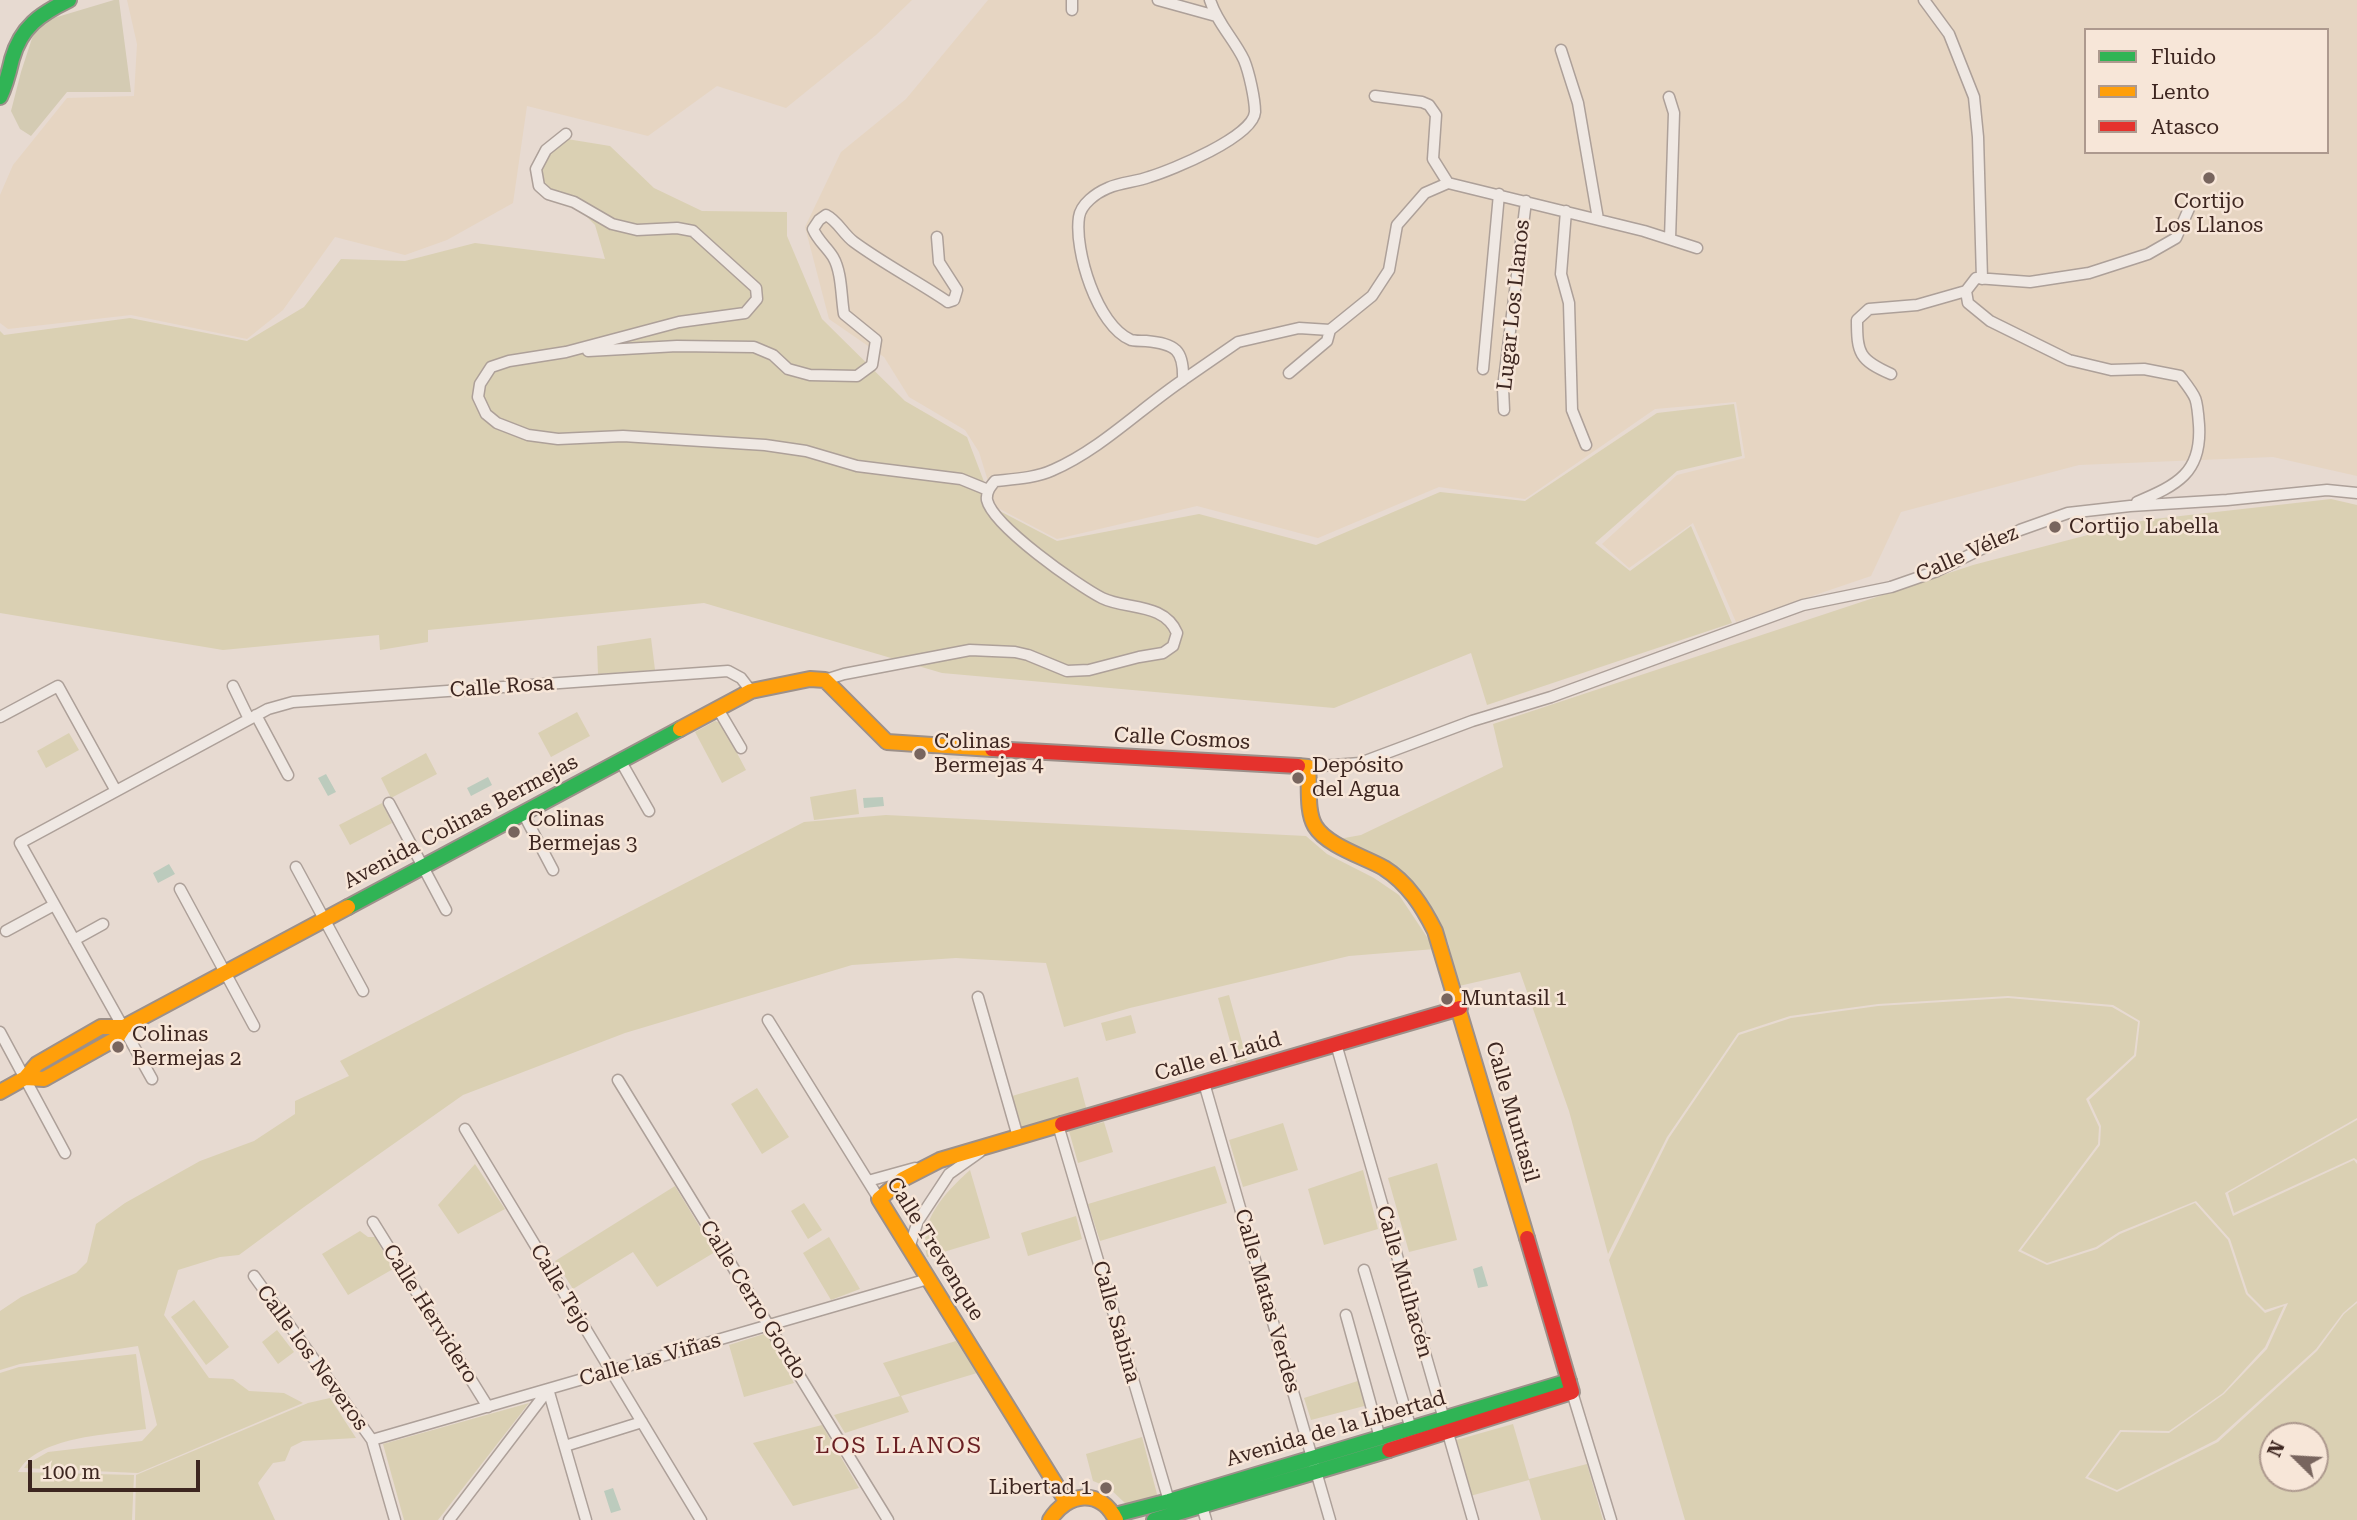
<!DOCTYPE html>
<html>
<head>
<meta charset="utf-8">
<style>
	body { margin:0 }
	#map { position:relative; width:2357px; height:1520px; overflow:hidden; background:#e7dad1; font-family:"Roboto Serif",serif }
	canvas { display:block }
	.legend { position:absolute; left:2084px; top:28px; width:245px; height:126px; box-sizing:border-box; background:#f7e6d8; border:2px solid #ad998e; margin:0; padding:9px 12px; list-style:none; font-size:21px; color:#3d2620 }
	.legend li { display:flex; align-items:center; gap:14px; height:35px }
	.legend b { width:35px; border:2px solid #ad998e }
	.north { position:absolute; left:2259px; top:1422px; width:70px; height:70px; box-sizing:border-box; background:#f7e6d8; border:2px solid #ad998e; border-radius:50%; rotate:294deg; font-size:19px; font-weight:700; line-height:28px; text-align:center; color:#3d2620 }
	.north::after { content:''; display:block; margin:auto; width:24px; height:32px; background:#78655e; clip-path:polygon(50% 0,100% 100%,50% 72%,0 100%) }
	.scale { position:absolute; left:28px; top:1460px; width:172px; height:32px; box-sizing:border-box; border:4px solid #3d2620; border-top:0; padding-left:9px; font-size:21px; line-height:24px; white-space:nowrap; color:#3d2620; -webkit-text-stroke:5px #f7e6d8; paint-order:stroke }
</style>
</head>
<body>
<div id="map">
<canvas width="2357" height="1520"></canvas>
<ul class="legend">
<li><b style="height:9px;background:#30b455"></b>Fluido</li>
<li><b style="height:9px;background:#ff9f0a"></b>Lento</li>
<li><b style="height:9px;background:#e5322d"></b>Atasco</li>
</ul>
<div class="north">N</div>
<div class="scale">100 m</div>
</div>
<script>
const context = document.querySelector('canvas').getContext('2d');
context.lineJoin = 'round';
function paint(path, color) { context.fillStyle = color; context.fill(path, 'evenodd'); }
function trace(path, color, width, dash) { context.strokeStyle = color; context.lineWidth = width; context.lineCap = dash ? 'butt' : 'round'; context.setLineDash(dash || []); context.stroke(path); }
function label(font, color, halo, rows, align = 'center') {
  context.font = font + ' "Roboto Serif",serif'; context.lineWidth = 5; context.setLineDash([]); context.textBaseline = 'middle'; context.strokeStyle = halo; context.fillStyle = color; for (const [text, x, y, turn = 0] of rows) {
    context.save(); context.translate(x, y); context.rotate((+turn || 0) * Math.PI / 180); context.textAlign = isNaN(turn) ? turn : align; if (halo) context.strokeText(text, 0, 0); context.fillText(text, 0, 0); context.restore();
  }
}
paint(new Path2D(`
	M127,0H912L876,35L786,108L717,86L648,136L527,106L513,203L447,240L405,255L335,237L283,310L247,339L131,315L8,329L0,323V195L13,165L67,98L134,96L137,44Z
	M988,0H2357V476L2273,457L2079,465L1901,512L1871,576L1736,622L1693,523L1629,568L1602,544L1677,475L1745,458L1736,402L1655,409L1525,499L1439,487L1318,538L1197,506L1057,539L996,507L979,452L965,430L909,397L884,357L829,319L805,227L841,152L906,99ZM2086,30H2327V152H2086Z`), '#e6d5c2');
paint(new Path2D(`
	M567,139L610,146L654,188L702,211L787,212V236L822,319L905,401L967,437L994,508L1057,541L1199,514L1316,545L1440,492L1525,501L1657,413L1734,404L1742,456L1677,471L1595,543L1630,571L1691,526L1732,623L1487,705L1471,653L1334,708L942,673L704,603L428,630V642L380,650L379,635L223,650L0,613V331L4,335L130,318L247,341L304,307L341,259L405,261L475,243L605,259L595,225L579,209L538,190L536,155Z
	M2331,499L2357,505V1118L2225,1193L2233,1216L2354,1160L2357,1164V1301L2343,1313L2316,1349L2216,1440L2117,1490L2088,1477L2121,1432L2169,1433L2224,1394L2267,1349L2288,1303L2265,1310L2248,1293L2230,1239L2196,1201L2119,1232L2096,1247L2047,1263L2021,1250L2100,1145L2101,1126L2089,1100L2136,1056L2140,1021L2113,1005L2008,996L1878,1004L1790,1016L1738,1033L1667,1137L1608,1254L1569,1111L1520,972L1459,986L1448,942L1405,878L1385,860L1339,839L1361,835L1503,767L1493,724L1973,565L2145,520Z
	M651,638L655,670L598,674L597,646Z
	M577,712L590,736L551,757L538,733Z
	M715,721L721,723L746,770L722,783L695,732Z
	M69,733L79,750L46,768L37,751Z
	M426,753L437,774L391,798L381,778Z
	M856,789L859,814L814,820L810,797Z
	M382,803L392,823L350,845L339,825Z
	M886,815L1306,836L1327,854L1374,878L1399,895L1435,949L1349,956L1130,1008L1064,1027L1046,963L956,958L852,965L625,1033L463,1095L304,1207L239,1255L220,1257L178,1270L164,1315L209,1378L233,1379L249,1391L284,1393L303,1403L138,1473L24,1468L27,1464L48,1452L142,1441L157,1425L138,1346L20,1364L0,1370V1311L21,1297L76,1273L87,1262L96,1224L125,1203L200,1161L254,1141L295,1114V1101L349,1076L340,1061L804,822Z
	M1229,995L1247,1060L1236,1063L1218,998Z
	M2008,998L2112,1007L2138,1022L2134,1055L2086,1099L2099,1127L2098,1144L2018,1251L2047,1265L2097,1249L2120,1234L2195,1203L2228,1240L2246,1294L2265,1313L2284,1306L2265,1347L2223,1393L2169,1431L2120,1430L2085,1478L2117,1492L2218,1442L2317,1351L2344,1314L2357,1303V1520H1685L1609,1260L1669,1138L1739,1035L1791,1018L1878,1006ZM2315,1436V1478H2273V1436Z
	M1131,1015L1136,1033L1106,1041L1101,1023Z
	M104,1034L108,1036L42,1074L38,1073L39,1070Z
	M1078,1077L1087,1111L1022,1130L1012,1096Z
	M757,1088L789,1137L762,1154L731,1104Z
	M2357,1120V1160L2354,1158L2234,1213L2228,1193Z
	M1104,1122L1113,1152L1078,1163L1069,1131Z
	M1283,1123L1298,1170L1243,1187L1229,1140Z
	M1437,1163L1457,1240L1409,1252L1388,1178Z
	M475,1164L505,1209L458,1234L438,1205Z
	M1215,1166L1227,1203L1100,1241L1088,1204Z
	M970,1170L990,1238L927,1257C918,1220 944,1194 970,1170Z
	M1363,1170L1378,1229L1324,1245L1308,1189Z
	M675,1186L715,1252L657,1287L633,1252L573,1289L555,1261Z
	M804,1203L822,1230L808,1239L791,1211Z
	M1076,1216L1082,1239L1028,1256L1021,1233Z
	M360,1231L368,1237H375L393,1269L348,1295L322,1254Z
	M829,1237L860,1289L831,1300L803,1253Z
	M194,1300L229,1347L206,1365L171,1317Z
	M277,1330L294,1352L278,1364L262,1342Z
	M767,1333L794,1383L744,1397L729,1345Z
	M956,1341L977,1373L901,1396L909,1412L845,1433L834,1415L900,1396L883,1363Z
	M136,1354L146,1429C108,1435 38,1436 18,1472L134,1475L132,1520H0V1373L19,1367Z
	M1361,1380L1368,1405L1311,1420L1304,1398Z
	M330,1398L356,1438L303,1441L291,1447L285,1461L273,1463L258,1483L275,1520H135L136,1475L308,1403Z
	M529,1403L438,1520H404L383,1444Z
	M1513,1424L1529,1479L1587,1464L1603,1520H1541L1529,1480L1470,1496L1453,1441Z
	M822,1425L859,1488L793,1506L753,1443Z
	M1142,1437L1158,1498L1126,1504L1108,1487L1093,1481L1086,1454Z`), '#dad0b3');
paint(new Path2D(`
	M114,0H119L131,92H67L31,136L20,129L11,111L21,72L37,23Z`), '#d4cbb3');
paint(new Path2D(`
	M326,774L336,792L328,796L318,778Z
	M488,777L492,785L471,796L467,788Z
	M883,797L884,806L864,808L863,798Z
	M169,864L175,874L158,883L153,873Z
	M1524,1161L1531,1167L1528,1175L1531,1181L1527,1184L1522,1181L1524,1175L1518,1168L1519,1164Z
	M1482,1266L1488,1286L1478,1288L1473,1269Z
	M613,1488L621,1510L611,1513L604,1491Z`), '#bccbbd');
const street = new Path2D(`
	M1072,0V10
	M1158,0L1216,16
	M1924,0L1949,34L1974,97L1978,137L1982,279
	M1561,50L1578,103L1598,219
	M1375,96L1422,102L1429,105L1436,115L1433,159L1448,183
	M1669,97L1674,113L1670,239
	M566,134L546,150L536,169L539,186L548,194L574,202L612,224L637,230L677,228L693,231L756,288L757,299L745,313L679,322L566,352L509,361L491,367L480,384L478,397L486,414L497,423L528,435L558,439L623,436L765,445L806,451L857,466L961,479L988,490
	M1566,211L1561,274L1569,303L1572,410L1586,445
	M588,351L677,346L754,347L773,355L788,369L810,375L857,376L872,365L876,340L844,314C841,297 842,272 833,257C827,247 818,241 813,229L819,220L826,215C838,221 843,234 854,242C884,264 917,281 948,302L954,300L957,290L939,262L937,237
	M1483,369L1499,194
	M1289,373L1327,341L1330,330
	M1891,374C1859,360 1857,353 1857,320L1869,309L1917,305L1966,291
	M1183,380L1238,342L1299,328L1330,330L1372,296L1389,270L1397,225L1425,193L1448,183L1644,231L1697,248
	M1504,410L1503,388L1526,201
	M2137,502C2177,485 2202,473 2199,425C2197,397 2197,398 2180,376L2144,369L2111,370L2069,360L1990,321L1968,303L1966,291L1976,278L2030,282L2089,273L2148,254L2176,238L2191,204
	M825,680L844,674L970,650L1015,652L1028,655L1067,671L1089,670L1139,657L1163,653L1173,646L1177,633C1164,602 1126,610 1102,598C1077,585 993,526 987,500C986,492 990,487 995,481C1014,479 1036,478 1053,470C1101,449 1140,409 1183,380C1184,350 1176,344 1146,341C1142,341 1135,341 1131,340C1097,326 1074,250 1079,217C1081,204 1096,193 1108,188C1121,182 1136,182 1149,177C1172,170 1253,137 1255,112C1255,99 1249,72 1244,60C1234,39 1217,23 1210,0
	M233,686L249,719
	M718,709L741,748
	M256,715L288,775
	M0,717L58,686L116,791
	M620,760L649,811
	M1308,767L1360,763L1472,721L1551,697L1803,605L1891,587L1937,571L2020,530L2068,513L2130,506L2227,500L2327,490L2357,493
	M389,803L446,910
	M523,813L553,870
	M296,867L363,991
	M180,889L254,1026
	M6,931L54,905
	M74,940L103,924
	M978,997L1018,1137
	M768,1020L879,1199
	M0,1032L65,1153
	M1336,1044L1473,1520
	M152,1079L20,843L268,709L293,702L728,671L741,678L751,691
	M618,1080L888,1520
	M1204,1083L1330,1520
	M1058,1125L1169,1501L1171,1503
	M465,1129L701,1520
	M868,1181L915,1168
	M373,1222L488,1407
	M909,1248L918,1221L949,1174L980,1152
	M1364,1270L1411,1429
	M254,1276L372,1440L395,1520
	M1346,1315L1380,1438
	M548,1389L586,1520
	M1572,1392L1611,1520
	M372,1440L928,1279
	M565,1446L642,1422
	M1201,1503L1206,1520
	M449,1520L548,1390`);
const fast = new Path2D(`
	M0,97C6,85 9,72 12,59C21,27 40,14 69,0
	M348,907L680,729
	M1115,1515L1169,1501L1569,1381
	M1154,1520L1389,1450`);
const slow = new Path2D(`
	M680,729L751,691L810,679L825,680L887,742L992,749
	M1298,766L1308,767C1310,784 1306,811 1315,826C1327,846 1365,857 1384,868C1408,883 1423,907 1435,931L1527,1238
	M25,1078L44,1079L117,1038L124,1027L348,907
	M0,1092L25,1078L37,1064L101,1027H124
	M1062,1124L940,1160L903,1179L879,1199L1066,1501
	M1050,1520C1067,1492 1101,1488 1116,1520`);
const jam = new Path2D(`
	M992,749L1298,766
	M1062,1124L1460,1008
	M1389,1450L1572,1392L1527,1238`);
trace(street, '#ada099', 13);
trace(fast, '#9c908a', 18);
trace(slow, '#9c908a', 18);
trace(jam, '#9c908a', 18);
trace(street, '#efe8e3', 10);
trace(fast, '#30b455', 14);
trace(slow, '#ff9f0a', 14);
trace(jam, '#e5322d', 14);
for (const [x, y, r, color] of [
	[2209,178,7,"#78655e"],
	[2055,527,7,"#78655e"],
	[920,754,7,"#78655e"],
	[1298,778,7,"#78655e"],
	[514,832,7,"#78655e"],
	[1447,999,7,"#78655e"],
	[118,1047,7,"#78655e"],
	[1106,1488,7,"#78655e"]
]) { const dot = new Path2D(); dot.arc(x, y, r, 0, 2 * Math.PI); context.fillStyle = color; context.fill(dot); trace(dot, '#f7e6d8', 2.5); }
label('21px', '#3d2620', '#f7e6d8', [
	["Cortijo",2209,202,"center"],
	["Los Llanos",2209,226,"center"],
	["Cortijo Labella",2069,527],
	["Colinas",934,742],
	["Bermejas 4",934,766],
	["Depósito",1312,766],
	["del Agua",1312,790],
	["Colinas",528,820],
	["Bermejas 3",528,844],
	["Muntasil 1",1461,999],
	["Colinas",132,1035],
	["Bermejas 2",132,1059],
	["Libertad 1",1092,1488,"right"]
], 'left');
label('21px', '#3d2620', '#f7e6d8', [
	["Lugar Los Llanos",1514,305,-84],
	["Calle Vélez",1967,554,-24],
	["Calle Rosa",502,687,-4],
	["Calle Cosmos",1182,739,3],
	["Avenida Colinas Bermejas",461,822,-28],
	["Calle el Laúd",1218,1057,-16],
	["Calle Muntasil",1512,1112,74],
	["Calle Trevenque",935,1249,58],
	["Calle Mulhacén",1404,1282,74],
	["Calle Tejo",561,1289,59],
	["Calle Cerro Gordo",753,1300,58],
	["Calle Matas Verdes",1267,1301,74],
	["Calle Hervidero",430,1314,58],
	["Calle Sabina",1116,1322,74],
	["Calle los Neveros",312,1358,54],
	["Calle las Viñas",650,1360,-16],
	["Avenida de la Libertad",1336,1429,-16]
]);
context.letterSpacing = '2px';
label('23px', '#6a1f23', '#f7e6d8', [
	["LOS LLANOS",899,1446]
]);
context.letterSpacing = '0px';
</script>
</body>
</html>
